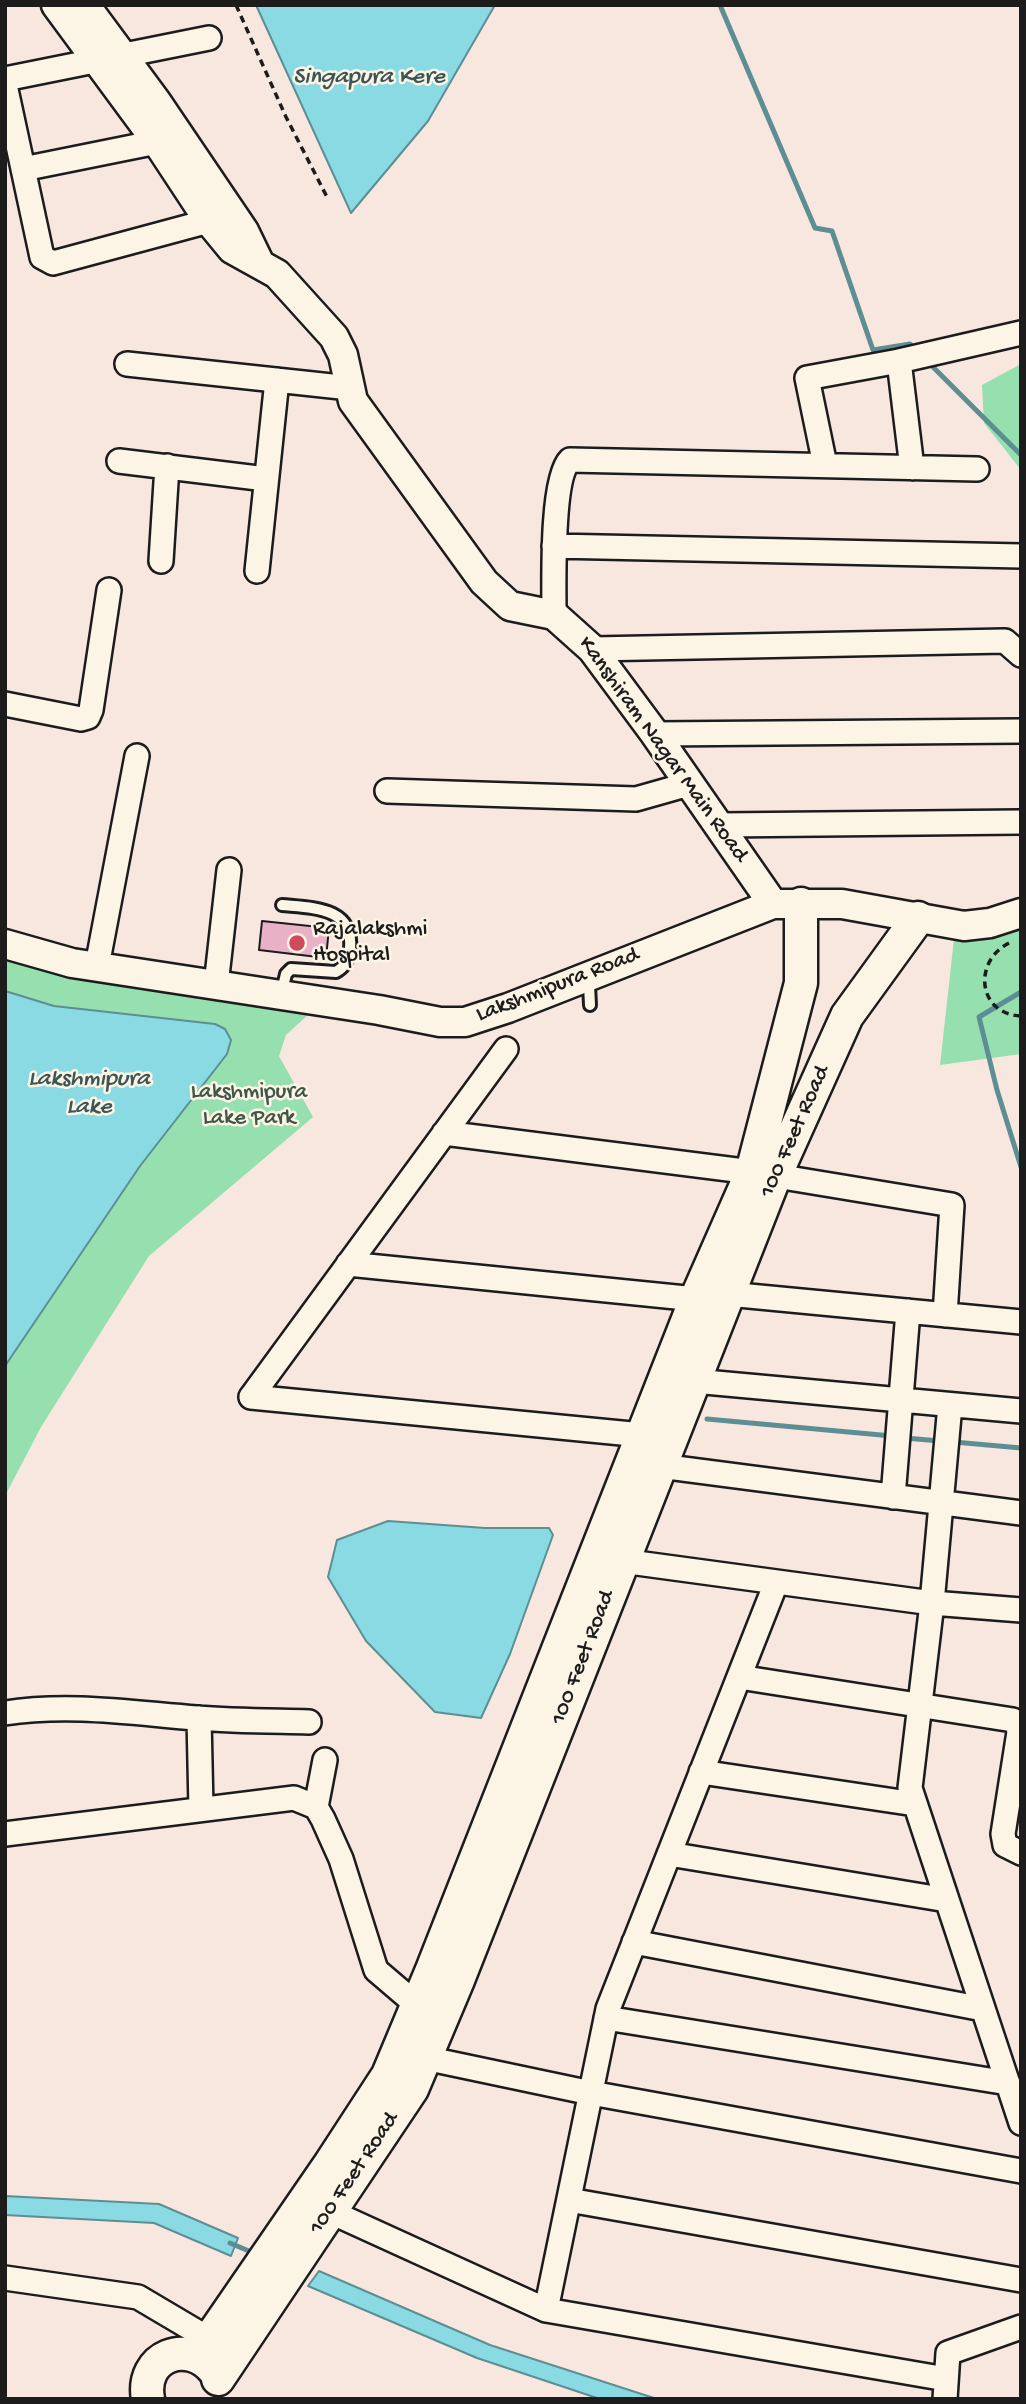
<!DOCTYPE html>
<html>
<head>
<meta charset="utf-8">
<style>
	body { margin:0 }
	#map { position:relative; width:1026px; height:2404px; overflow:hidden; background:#f8e7df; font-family:"Gochi Hand",sans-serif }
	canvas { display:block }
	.frame { position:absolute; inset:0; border:7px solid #1c1c1c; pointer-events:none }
</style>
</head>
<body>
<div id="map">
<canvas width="1026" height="2404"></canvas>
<div class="frame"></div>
</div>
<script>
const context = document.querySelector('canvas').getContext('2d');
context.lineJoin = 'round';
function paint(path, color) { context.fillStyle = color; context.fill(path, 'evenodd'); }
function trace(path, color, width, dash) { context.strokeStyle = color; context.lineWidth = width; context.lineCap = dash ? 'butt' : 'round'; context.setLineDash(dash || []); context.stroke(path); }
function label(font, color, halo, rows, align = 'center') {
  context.font = font + ' "Gochi Hand",sans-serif'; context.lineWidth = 5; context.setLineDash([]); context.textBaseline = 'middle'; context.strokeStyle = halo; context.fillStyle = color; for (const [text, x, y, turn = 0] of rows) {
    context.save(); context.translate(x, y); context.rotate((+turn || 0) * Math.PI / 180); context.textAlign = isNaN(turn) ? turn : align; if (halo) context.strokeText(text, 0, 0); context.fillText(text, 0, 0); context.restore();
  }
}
paint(new Path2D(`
	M1021,364V470L984,423L982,385Z
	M1021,924V1054L940,1065L954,939L1008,930Z
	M5,958L58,974L309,1014L286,1035L279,1056L313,1117L149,1256L41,1427L5,1496V1366L140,1166L227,1054L215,1024L54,1006L5,991Z`), '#96dfaf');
const water = new Path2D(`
	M256,5H495L428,121L351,213Z
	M5,991L54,1006L215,1024L225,1029L231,1040L227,1054L140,1166L5,1366Z
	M388,1521L485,1528H549L553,1535L510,1654L481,1718L435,1712L366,1641L328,1577L337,1540Z
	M5,2196L159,2204L238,2238L231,2256L154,2223L5,2215Z
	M319,2271L490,2345L657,2399H600L477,2358L308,2286Z`);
paint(water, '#89dae2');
trace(water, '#5d8e93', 2);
trace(new Path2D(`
	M720,5L815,228L832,231L873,350L910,344L915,349
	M927,361L1021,455
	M1021,992L979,1017L997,1090L1021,1167
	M707,1419L892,1436
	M905,1438L940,1441
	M954,1442L1021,1448
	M230,2243L256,2254`), '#5d8e93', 5);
const building = new Path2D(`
	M262,921L329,928L326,958L259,950Z`);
paint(building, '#e9b1c6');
trace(building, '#1c1c1c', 2);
const service = new Path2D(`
	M281,995L286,974L291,969L336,972C345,967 349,959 350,949C354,907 313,908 282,905
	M590,1005L589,985L593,979`);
const minor = new Path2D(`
	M5,79L209,38
	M5,85L42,257L53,263L209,221
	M23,169L157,142
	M899,361L1021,333
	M127,364L350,388
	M119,461L266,479
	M825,465L807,378L899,361L912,468
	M554,546L1021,556
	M161,561L167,466
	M257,571L277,380
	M554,615C554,585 551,478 570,460L977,469
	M592,649L1005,641L1021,655
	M5,704L81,719L88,717L91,710L109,590
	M655,734L1021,731
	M387,791L636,799L689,784
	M720,825L1021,822
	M97,966L137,756
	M216,985L229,870
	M444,1133L752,1172L952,1205L945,1315
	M348,1264L696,1299
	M728,1294L1021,1322
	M694,1381L1021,1411
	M251,1397L506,1049
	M251,1397L642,1435
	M950,1405L932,1603L910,1788L1021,2123
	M660,1466L1021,1513
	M893,1497L908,1311
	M622,1561L932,1603L1021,1610
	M739,1677L1013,1720L1017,1723L1019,1732L1003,1834L1005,1845L1021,1853
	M5,1713C70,1703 132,1713 197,1718C234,1721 272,1721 309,1722
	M199,1718L201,1809
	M701,1772L915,1804
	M316,1807L325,1760
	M5,1834L294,1798L316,1807L323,1819L341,1859L376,1970L417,2005
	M669,1854L947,1900
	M634,1942L983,2009
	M606,2018L1008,2083
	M425,2058L591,2093L1021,2171
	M569,2200L1021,2280
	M331,2212L546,2310L946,2379
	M5,2278L138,2297L209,2339
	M546,2310L608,2009L776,1583
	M945,2399L948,2353L1021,2327`);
const tertiary = new Path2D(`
	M56,5L157,142L209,221L232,249L277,274L334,337L343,355L353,401L484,582L510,606L554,615L592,649L655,734L773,904
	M85,5L156,101L244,231L259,262
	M5,944L72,963L379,1010L440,1022H465L508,1008L773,904H842L964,926L990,923L1021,913`);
const secondary = new Path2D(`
	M198,2356L330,2164L388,2075L432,1970L696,1299L752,1172L801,983V904
	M218,2379L412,2089L458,1980L775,1176L847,1016L918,918
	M148,2399C140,2356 188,2338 214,2370`);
trace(service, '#1c1c1c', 16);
trace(minor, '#1c1c1c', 28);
trace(tertiary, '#1c1c1c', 33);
trace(secondary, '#1c1c1c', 37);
trace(new Path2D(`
	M236,5L286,117L327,197
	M1009,943C973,961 977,1014 1021,1016`), '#1c1c1c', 3.5, [7, 5]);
trace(service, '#fcf5e5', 10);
trace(minor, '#fcf5e5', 23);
trace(tertiary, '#fcf5e5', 28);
trace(secondary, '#fcf5e5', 32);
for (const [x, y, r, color] of [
	[297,943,9,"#d1495b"]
]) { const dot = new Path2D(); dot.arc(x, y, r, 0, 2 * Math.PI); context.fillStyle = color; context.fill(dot); trace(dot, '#fcf5e5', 2.5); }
label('23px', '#1c1c1c', '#fcf5e5', [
	["Kanshiram Nagar Main Road",662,750,54],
	["Lakshmipura Road",558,986,-21],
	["100 Feet Road",796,1132,-66],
	["100 Feet Road",584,1658,-69],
	["100 Feet Road",355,2174,-56]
]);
label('23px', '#1c1c1c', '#fcf5e5', [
	["Rajalakshmi",313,930],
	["Hospital",313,956]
], 'left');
label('23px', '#415648', '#fcf5e5', [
	["Lakshmipura",249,1093],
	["Lake Park",249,1119]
]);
label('italic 24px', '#3d5557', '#fcf5e5', [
	["Singapura Kere",369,78],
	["Lakshmipura",89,1080],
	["Lake",89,1108]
]);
</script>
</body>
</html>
